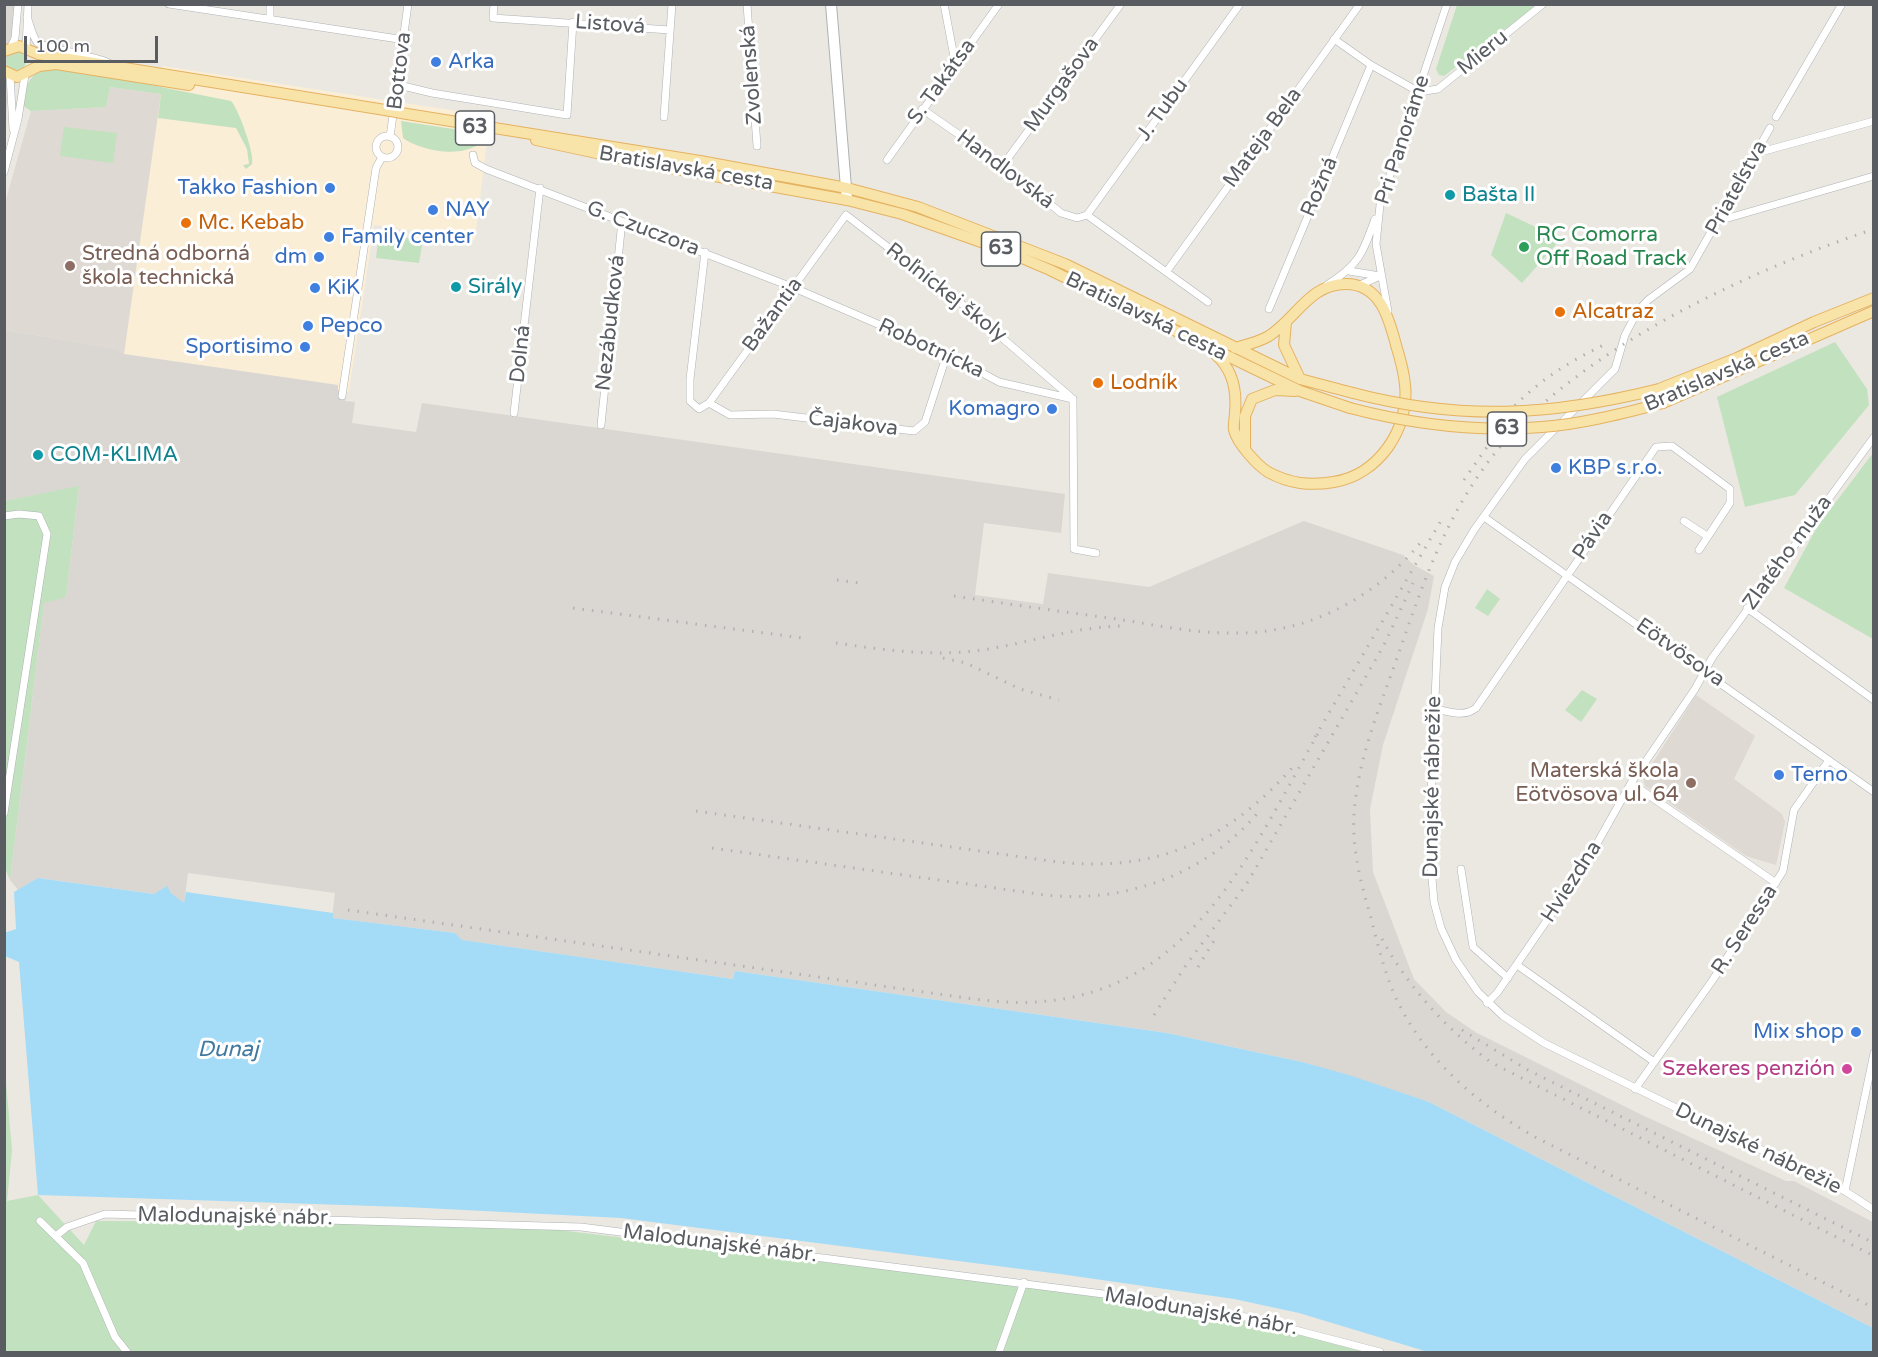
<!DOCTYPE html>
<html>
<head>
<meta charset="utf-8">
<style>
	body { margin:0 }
	#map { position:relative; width:1878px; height:1357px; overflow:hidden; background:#ebe8e1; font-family:"Varela Round",sans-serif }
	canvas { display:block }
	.frame { position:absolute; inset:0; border:6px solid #595d61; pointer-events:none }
	.scale { position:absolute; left:24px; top:36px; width:134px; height:27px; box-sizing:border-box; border:3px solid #595d61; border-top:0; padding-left:8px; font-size:18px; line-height:21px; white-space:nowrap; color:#595d61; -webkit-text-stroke:4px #fff; paint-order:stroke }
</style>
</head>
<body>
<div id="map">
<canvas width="1878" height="1357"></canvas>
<div class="frame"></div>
<div class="scale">100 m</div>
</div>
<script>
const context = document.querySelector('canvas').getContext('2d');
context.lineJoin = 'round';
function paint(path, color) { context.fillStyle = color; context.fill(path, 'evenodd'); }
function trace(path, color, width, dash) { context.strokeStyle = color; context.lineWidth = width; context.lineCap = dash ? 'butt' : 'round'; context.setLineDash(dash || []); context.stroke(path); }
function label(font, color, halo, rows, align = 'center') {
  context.font = font + ' "Varela Round",sans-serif'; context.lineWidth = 6; context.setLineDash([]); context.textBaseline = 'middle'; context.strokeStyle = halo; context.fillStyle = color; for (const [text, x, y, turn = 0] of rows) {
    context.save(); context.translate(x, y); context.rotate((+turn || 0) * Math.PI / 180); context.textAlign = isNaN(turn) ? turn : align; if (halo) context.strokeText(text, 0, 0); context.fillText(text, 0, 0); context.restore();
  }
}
paint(new Path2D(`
	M163,66L490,116L475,240L374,225L349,392L337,390V385L124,354Z`), '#faeed7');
paint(new Path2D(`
	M5,5H19L9,62L5,149Z
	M5,330L117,349L124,354L338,385V390L346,391L345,401L355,402L352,423L416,432L422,403L1065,494L1061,533L984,523L975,595L1043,604L1048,573L1149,587L1304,521L1403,555L1414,565L1434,576L1428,609L1383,745L1370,809L1373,872L1414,979L1446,1012L1477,1033L1642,1115L1786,1181H1794L1873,1222V1328L1429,1102L1302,1062L1167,1033L735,971L733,979L461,940L455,933L332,918L335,893L188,873L184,904L171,893L154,894L39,878L18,890L10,880L44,603L66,596L79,487L5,501Z`), '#dad7d3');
paint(new Path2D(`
	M110,87L161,94L124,354L116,349L5,330V203L31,111L106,107Z
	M1696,695L1755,736L1734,779L1782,814L1785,822L1776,865L1746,856L1645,786L1643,778Z`), '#ded9d2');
paint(new Path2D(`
	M1457,5V4L1537,5L1444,76L1439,75L1436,69Z
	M6 61a10 10 0 1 1 20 0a10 10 0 1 1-20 0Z
	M47,68L76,70L231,101C238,108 255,154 252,164L246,169L243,165L249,164L247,149L236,128L158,118L161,94L110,87L106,107L31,111L22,105C26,87 28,74 47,68Z
	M401,121L473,132L480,139L479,144C460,158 421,151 403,138Z
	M64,127L117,133L113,163L60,156Z
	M1506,213L1561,239L1522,283L1491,255Z
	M379,234L423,240L419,263L376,258Z
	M1835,342L1867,389L1869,405L1795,495L1745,507L1717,397Z
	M1873,453V639L1784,588L1817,527Z
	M79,486L66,597L44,603L10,880L5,868V501Z
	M1487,589L1500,599L1488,616L1475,608Z
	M1582,690L1597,699L1581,722L1565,710Z
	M4,1059L12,1150L7,1201L38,1195L84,1245L96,1221L277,1222L559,1230L1014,1285L1224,1315L1365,1352H5Z`), '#c2e1bf');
paint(new Path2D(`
	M38,878L154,894L167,886L171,893L184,903L186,892L333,913V918L455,933L462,940L733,979L735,971L1167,1033L1302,1062L1349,1075L1429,1102L1873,1328V1352H1428L1299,1313L1234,1299L1060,1274L621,1218L405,1207L38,1195L19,962L5,956L4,933L16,929L14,892Z`), '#a4dcf8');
const street = new Path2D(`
	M169,4L405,40
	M494,4L493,18L670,30
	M747,4L757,146
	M944,4L955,62
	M27,17C30,24 32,37 38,43C42,46 95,57 107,62
	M270,19V4
	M1334,39L1371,65L1419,92
	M11,47L15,38L18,4
	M26,49L28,4
	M10,75L13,129
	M399,85L432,93L567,115L573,22
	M1419,92L1438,89L1543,4
	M922,109L1003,165L1061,213L1077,218L1087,215L1208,302
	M664,117L672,4
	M1776,117L1842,4
	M1770,128L1690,269L1648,300L1637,312L1625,335L1615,369L1525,459L1474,530L1455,562L1445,587L1438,628L1429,842L1434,902L1441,928L1456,960L1478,992L1503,1016L1544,1043L1845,1191L1874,1210
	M376 147a11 11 0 1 1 22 0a11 11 0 1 1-22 0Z
	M390,137L408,4
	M1757,153L1874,121
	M473,155L475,163L486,169L792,287L947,354L999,382L1073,399
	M887,160L999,4
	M1003,165L1121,4
	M4,172L18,119L25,75
	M846,215L971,311L1073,399L1074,549L1096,553
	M1087,215L1240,4
	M1718,221L1874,176
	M705,252L690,379V401L699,409L709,403L846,215
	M1167,271L1360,4
	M1349,271L1380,276
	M1327,285C1359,265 1363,253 1375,219
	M1358,286L1380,276
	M1269,309L1371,65
	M1388,311L1376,244L1380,205L1447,4
	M342,396L376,168L382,157
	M709,403L730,415L773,414L914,431L925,422L947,354
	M514,413L540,188
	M601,425L622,221
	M4,516L19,514L39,516L47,534L4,813
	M1484,517L1874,792
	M1684,521L1707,536
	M1747,608L1874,700
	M1434,709C1449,711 1463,718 1476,708L1656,447L1672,446L1730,489V503L1699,550
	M1631,783L1776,883
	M1461,869L1473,947L1508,978
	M1517,965L1653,1061
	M1487,1003L1497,993L1585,865L1631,783L1695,689L1712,658L1874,437
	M1635,1089L1712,981L1783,871L1794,810L1829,760
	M1845,1191L1874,1053
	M40,1221L83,1263L115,1337L127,1352
	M56,1236L67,1227L105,1214L581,1227L1158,1301L1238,1315L1380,1352
	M999,1352L1024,1282`);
const secondary = new Path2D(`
	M831,4L847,200`);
const primary = new Path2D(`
	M4,51L19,46L38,54L385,110
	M4,71L17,77L39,66L56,64L189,85
	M407,114L700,161L847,188L918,207L1065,264L1300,379L1353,393
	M536,140L643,163L847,200L902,214L1001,249L1050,270L1300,391L1350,408
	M1286,322L1284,345L1300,379
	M1216,355C1233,370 1237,390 1235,412C1235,418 1233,425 1234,430C1237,443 1257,465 1268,472C1290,484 1310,486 1334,482C1378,475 1410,429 1405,385C1404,371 1400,358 1396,345C1389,318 1380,284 1346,284C1309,284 1297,318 1269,336C1259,342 1246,345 1235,348
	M1659,389L1737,358L1814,322L1874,298
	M1663,403L1874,311
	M1245,448V416L1252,399L1275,390L1295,391`);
trace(street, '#aeb2b6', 8);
trace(secondary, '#aeb1b5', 12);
trace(primary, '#e5b260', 12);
trace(street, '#fff', 7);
trace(secondary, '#fff', 10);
trace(primary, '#f8e3a9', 10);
trace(new Path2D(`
	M1874,229C1755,269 1616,333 1525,420C1461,482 1432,557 1404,638C1386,692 1361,747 1355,803C1350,843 1360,880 1371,918C1377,942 1383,966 1392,989C1419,1054 1475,1103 1535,1137L1874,1308
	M1496,427C1527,388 1563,364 1608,343
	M1464,480L1489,444L1522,413
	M837,580L859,583
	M954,596C1009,604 1063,612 1117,619C1155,625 1193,633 1231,633C1305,635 1375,599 1421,542
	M573,608L803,638
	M836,643C885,650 933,657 982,650C1029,643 1073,627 1122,626
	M943,658L966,663L1020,689L1059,700
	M1315,737L1442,519
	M696,811L1050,861C1152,874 1224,844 1292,768
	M712,848L1045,895C1127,904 1209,873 1261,809
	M348,910L945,995C975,999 1006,1004 1036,1002C1193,993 1252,849 1320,730
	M1382,939C1408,987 1448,1031 1492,1063L1874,1256
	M1198,967L1215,939
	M1154,1015L1186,965L1246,885L1384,645L1413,583
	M1462,1030L1528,1070L1874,1243`), '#b0b1b1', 3, [1.5, 8]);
const primaryBridge = new Path2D(`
	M385,110L407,114
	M1353,393C1461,421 1551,416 1659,389
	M1350,408C1411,424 1478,432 1542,427C1583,424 1624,413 1663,403`);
trace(primaryBridge, '#e5b260', 12, []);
trace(primaryBridge, '#f8e3a9', 10);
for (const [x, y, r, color] of [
	[436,62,6,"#3f7fe0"],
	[330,188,6,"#3f7fe0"],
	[1450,195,6,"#0f9aa8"],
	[433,210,6,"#3f7fe0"],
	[186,223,6,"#e8710a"],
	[329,237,6,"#3f7fe0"],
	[1524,247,6,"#2e9e5b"],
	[319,257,6,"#3f7fe0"],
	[70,266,6,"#8d6e63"],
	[456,287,6,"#0f9aa8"],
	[315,288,6,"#3f7fe0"],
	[1560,312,6,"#e8710a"],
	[308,326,6,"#3f7fe0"],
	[305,347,6,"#3f7fe0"],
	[1098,383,6,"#e8710a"],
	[1052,409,6,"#3f7fe0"],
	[38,455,6,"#0f9aa8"],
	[1556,468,6,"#3f7fe0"],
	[1779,775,6,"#3f7fe0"],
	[1691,783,6,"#8d6e63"],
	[1856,1032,6,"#3f7fe0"],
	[1847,1069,6,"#d1479c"]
]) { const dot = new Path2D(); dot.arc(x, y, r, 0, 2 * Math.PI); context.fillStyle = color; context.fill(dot); trace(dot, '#fff', 2); }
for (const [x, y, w] of [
	[475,128,39],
	[1001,249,39],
	[1507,429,39]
]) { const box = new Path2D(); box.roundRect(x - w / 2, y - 17, w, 34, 4.5); context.fillStyle = '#fff'; context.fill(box); trace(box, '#595d61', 1.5); }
label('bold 20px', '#595d61', null, [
	["63",475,128],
	["63",1001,249],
	["63",1507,429]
]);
label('21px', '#595d61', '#fff', [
	["Listová",610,25,4],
	["Mieru",1483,53,-39],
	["Bottova",400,71,-83],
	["Zvolenská",752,75,-94],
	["S. Takátsa",942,82,-54],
	["Murgašova",1062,85,-54],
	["J. Tubu",1163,110,-54],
	["Mateja Bela",1263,138,-54],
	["Pri Panoráme",1403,140,-72],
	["Bratislavská cesta",686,169,10],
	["Handlovská",1005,170,37],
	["Rožná",1320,187,-67],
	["Priateľstva",1737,188,-61],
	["G. Czuczora",643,229,21],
	["Roľníckej školy",946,293,38],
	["Bažantia",773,315,-54],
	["Bratislavská cesta",1146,317,26],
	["Nezábudková",611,323,-84],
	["Robotnícka",931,349,25],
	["Dolná",521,354,-84],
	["Bratislavská cesta",1727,372,-23],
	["Čajakova",853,424,7],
	["Pávia",1593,536,-56],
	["Zlatého muža",1788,553,-54],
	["Eötvösova",1680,653,35],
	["Dunajské nábrežie",1433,787,-89],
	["Hviezdna",1572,882,-57],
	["R. Seressa",1745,930,-57],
	["Dunajské nábrežie",1758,1149,26],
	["Malodunajské nábr.",235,1217,1],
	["Malodunajské nábr.",720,1244,7],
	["Malodunajské nábr.",1201,1312,10]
]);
label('21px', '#366cbe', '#fff', [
	["Arka",448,62],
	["Takko Fashion",318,188,"right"],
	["NAY",445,210],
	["Family center",341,237],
	["dm",307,257,"right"],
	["KiK",327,288],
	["Pepco",320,326],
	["Sportisimo",293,347,"right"],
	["Komagro",1040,409,"right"],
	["KBP s.r.o.",1568,468],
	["Terno",1791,775],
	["Mix shop",1844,1032,"right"]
], 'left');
label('21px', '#0d838f', '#fff', [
	["Bašta II",1462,195],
	["Sirály",468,287],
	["COM-KLIMA",50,455]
], 'left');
label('21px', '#c56008', '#fff', [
	["Mc. Kebab",198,223],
	["Alcatraz",1572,312],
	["Lodník",1110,383]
], 'left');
label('21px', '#27864d', '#fff', [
	["RC Comorra",1536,235],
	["Off Road Track",1536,259]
], 'left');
label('21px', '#785e54', '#fff', [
	["Stredná odborná",82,254],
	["škola technická",82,278],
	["Materská škola",1679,771,"right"],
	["Eötvösova ul. 64",1679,795,"right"]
], 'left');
label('21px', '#b23c85', '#fff', [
	["Szekeres penzión",1835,1069]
], 'right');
label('italic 22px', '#41799f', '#fff', [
	["Dunaj",228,1050]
]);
</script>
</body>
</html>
